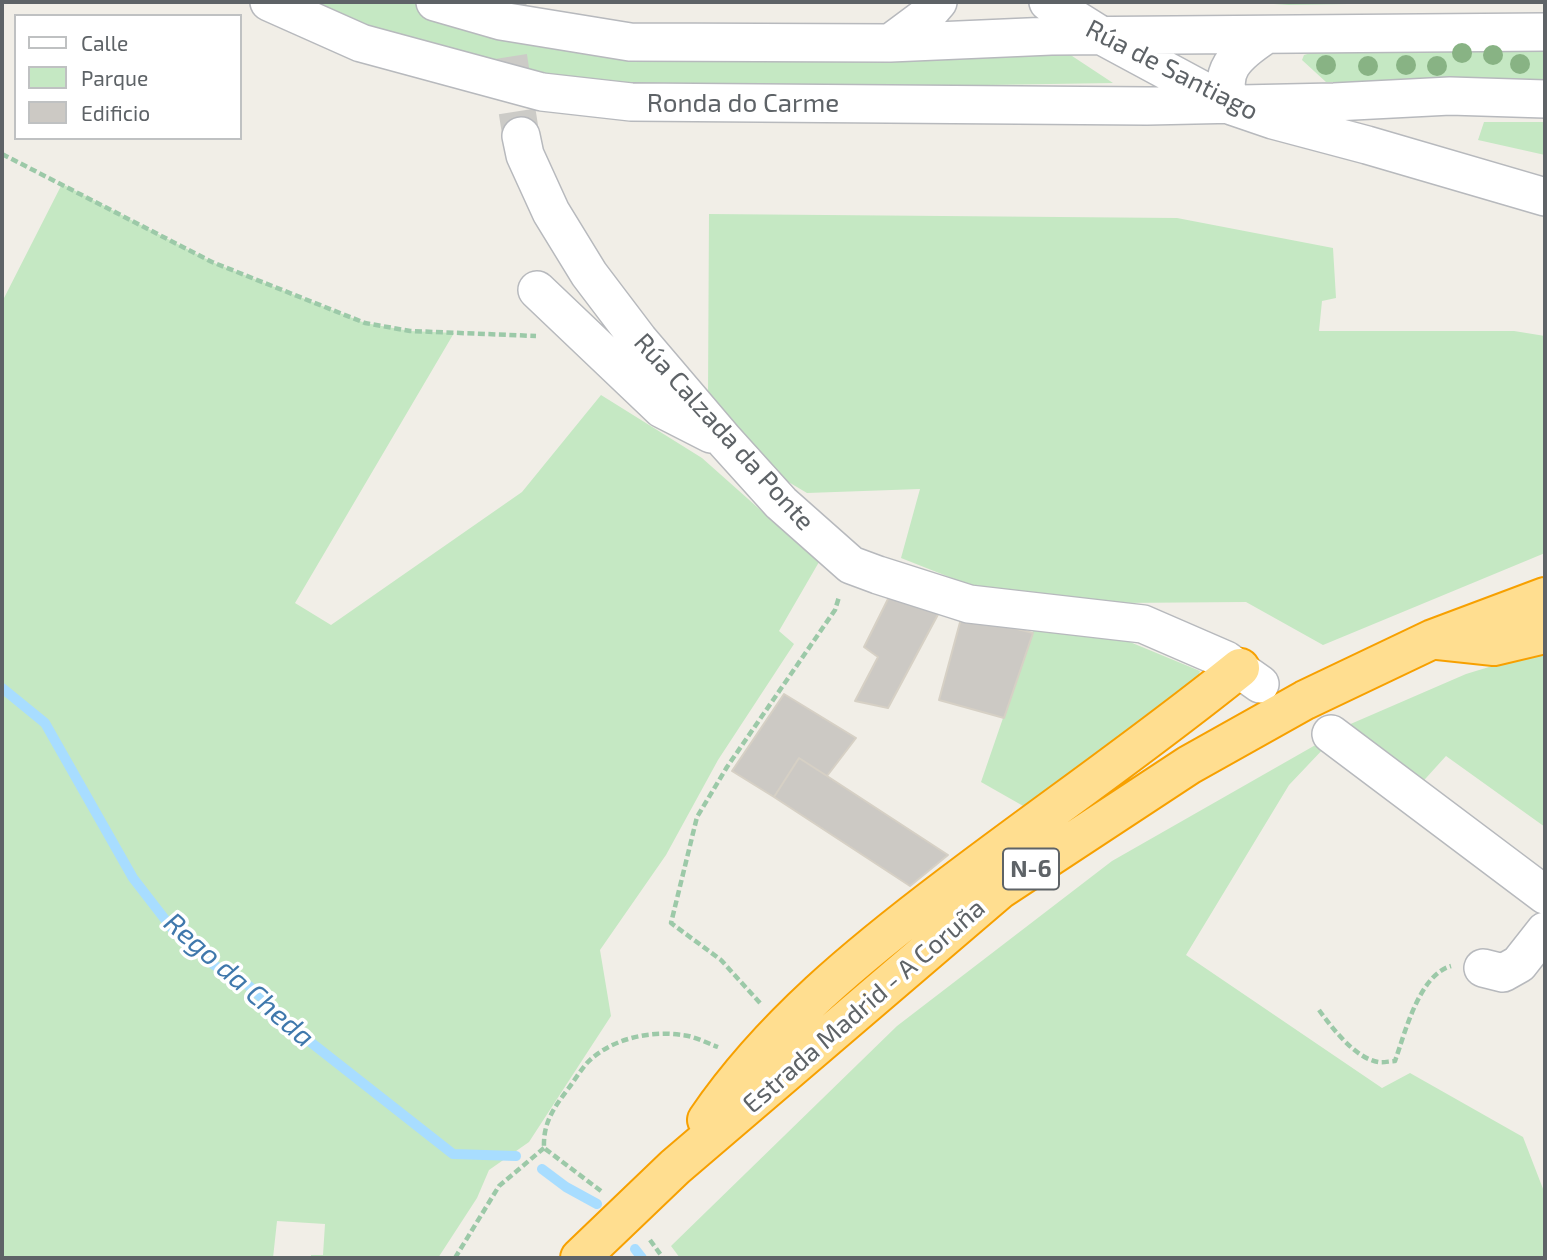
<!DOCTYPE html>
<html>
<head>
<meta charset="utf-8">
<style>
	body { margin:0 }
	#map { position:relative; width:1547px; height:1260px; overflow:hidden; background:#f1eee7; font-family:"Exo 2",sans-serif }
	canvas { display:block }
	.frame { position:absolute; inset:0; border:4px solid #5e6367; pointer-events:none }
	.legend { position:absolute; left:14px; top:14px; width:228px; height:126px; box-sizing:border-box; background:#fff; border:2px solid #bfc1c2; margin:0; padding:9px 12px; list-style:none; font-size:21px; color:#5e6367 }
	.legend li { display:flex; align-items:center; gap:14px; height:35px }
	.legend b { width:35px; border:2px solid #bfc1c2 }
</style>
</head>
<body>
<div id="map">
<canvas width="1547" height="1260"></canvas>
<div class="frame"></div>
<ul class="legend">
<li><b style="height:9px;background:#fff"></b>Calle</li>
<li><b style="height:19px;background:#c5e8c3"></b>Parque</li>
<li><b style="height:19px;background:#ccc9c4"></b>Edificio</li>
</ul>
</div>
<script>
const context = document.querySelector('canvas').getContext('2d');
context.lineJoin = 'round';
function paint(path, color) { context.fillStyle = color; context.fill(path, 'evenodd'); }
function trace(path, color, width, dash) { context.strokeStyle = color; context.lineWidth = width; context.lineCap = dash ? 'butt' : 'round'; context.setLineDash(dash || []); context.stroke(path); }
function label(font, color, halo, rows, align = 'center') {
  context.font = font + ' "Exo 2",sans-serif'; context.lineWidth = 7; context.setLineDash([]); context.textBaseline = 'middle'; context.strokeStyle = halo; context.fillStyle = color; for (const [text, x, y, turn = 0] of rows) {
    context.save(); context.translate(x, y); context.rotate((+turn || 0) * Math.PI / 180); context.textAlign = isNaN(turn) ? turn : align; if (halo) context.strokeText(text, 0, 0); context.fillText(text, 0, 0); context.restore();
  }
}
paint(new Path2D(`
	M302,2H411L525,38L1063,50L1113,83L674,90L543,78L400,39Z
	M1244,2H1464L1289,5Z
	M1545,47V83L1326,82L1302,60L1304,55L1325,49Z
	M1484,122H1545V155L1478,140Z
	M62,184L212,262L365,323L410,331L454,333L295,603L331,625L522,492L601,395L702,458L819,562L779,631L794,644L718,760L666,855L600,950L611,1016L529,1142L489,1170L477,1198L438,1258H311V1255H323L325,1224L277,1221L273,1258H2V302Z
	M709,214L1177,218L1333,248L1336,298L1322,301L1319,331H1514L1545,336V553L1323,645L1246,602L1117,603L977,588L901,558L920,489L807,493L780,477L708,392Z
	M1034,628L1113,635L1200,671L1193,696L1032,811L981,782Z
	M1545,650V827L1446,756L1417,788L1339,729L1466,674Z
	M1319,743L1326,746L1289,785L1186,955L1382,1088L1410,1073L1523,1137L1545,1194V1258H680L671,1246L897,1026L1112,861Z`), '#c5e8c3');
trace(new Path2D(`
	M2,688L45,723L133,878L174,931L214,965L249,986L304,1037L453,1154L516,1156
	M542,1169L566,1187L597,1204
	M635,1249L642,1258`), '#a8ddff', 10);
const building = new Path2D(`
	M890,595L942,607L888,708L855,701L878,657L864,647Z
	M962,615L1033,633L1004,718L939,700Z
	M784,694L856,738L827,776L799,758L774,797L732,771Z
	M799,758L827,776L948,855L910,886L774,797Z`);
paint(building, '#ccc9c4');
trace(building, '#d6d0c5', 2);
trace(new Path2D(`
	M508,2V53L521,136`), '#cccbc7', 37, [37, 18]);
const minor = new Path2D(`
	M269,2L361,43L542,92L631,102L1147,106L1334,102L1450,96L1545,99
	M435,2L501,21L630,42L890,43L1051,36L1545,32
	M1048,2L1102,36L1232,106L1273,120L1367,145L1545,197
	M890,43L925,17L938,2
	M1232,106C1215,72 1237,54 1264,36
	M521,136L525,155L551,212L589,274L639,340L725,441L781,503L851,565L878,575L969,604L1143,624L1226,660L1260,684
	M537,290L662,409L711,434
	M1331,734L1545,895
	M1483,968L1503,973L1519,964L1545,931`);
const highway = new Path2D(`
	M1438,640L1494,646L1545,634
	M707,1120C771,1026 861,953 951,885C1047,812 1146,744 1240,668
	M580,1258L675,1167L999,890L1189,765L1305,700L1433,639L1545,597`);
trace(minor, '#b7b9bd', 40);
trace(highway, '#f7a000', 42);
trace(new Path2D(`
	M2,154L212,262L365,323L410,331L536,336
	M760,1003L721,960L671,923L697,817L727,767L835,610L839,597
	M1319,1010C1332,1028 1355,1058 1378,1062C1383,1063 1390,1061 1395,1061C1405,1033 1419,975 1451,966
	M601,1191L544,1148C543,1123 553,1109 568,1089C574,1081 580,1071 587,1063C610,1039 650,1030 682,1035C694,1036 707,1043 718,1047
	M650,1240L663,1258
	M455,1258L499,1186L544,1148`), '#9cc9a8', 4.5, [7, 3.5]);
trace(minor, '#fff', 37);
trace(highway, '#ffde90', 38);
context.fillStyle = '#88b384';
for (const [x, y] of [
	[1462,53],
	[1493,55],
	[1520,64],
	[1326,65],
	[1406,65],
	[1368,66],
	[1437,66]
]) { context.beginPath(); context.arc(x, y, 10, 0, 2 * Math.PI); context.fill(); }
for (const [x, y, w] of [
	[1031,869,56]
]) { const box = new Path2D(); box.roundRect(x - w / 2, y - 20.5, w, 41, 5); context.fillStyle = '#fff'; context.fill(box); trace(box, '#5e6367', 2); }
label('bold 24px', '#5e6367', null, [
	["N-6",1031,869]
]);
label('26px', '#5e6367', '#fff', [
	["Rúa de Santiago",1172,70,27],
	["Ronda do Carme",743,103],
	["Rúa Calzada da Ponte",724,432,48],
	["Estrada Madrid - A Coruña",864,1006,-41]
]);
label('italic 28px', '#3f78ac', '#fff', [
	["Rego da Cheda",239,980,41]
]);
</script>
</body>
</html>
